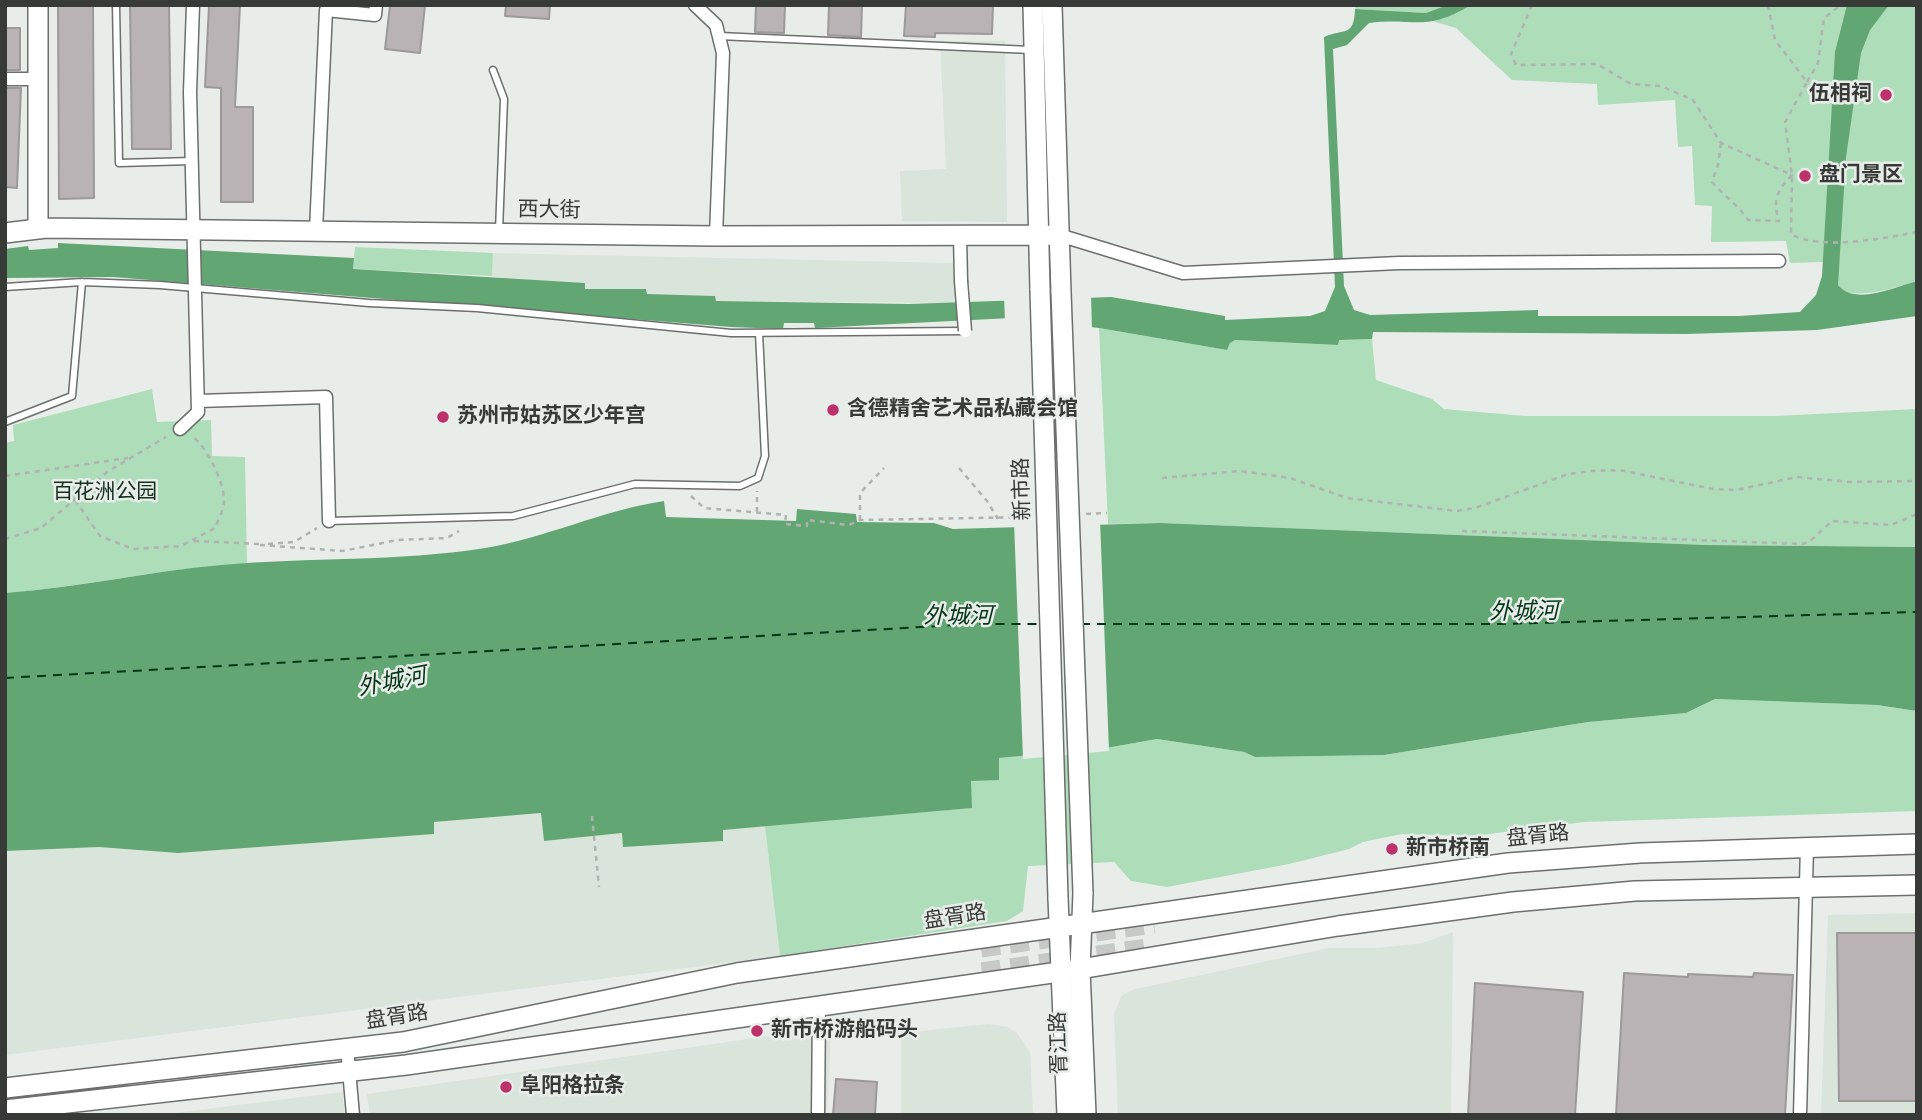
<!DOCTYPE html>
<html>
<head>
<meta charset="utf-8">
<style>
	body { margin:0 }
	#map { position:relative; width:1922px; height:1120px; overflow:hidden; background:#e9edea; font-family:Poppins,sans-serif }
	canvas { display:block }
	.frame { position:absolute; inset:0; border:7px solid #383a38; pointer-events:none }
</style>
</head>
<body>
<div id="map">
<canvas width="1922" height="1120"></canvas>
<div class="frame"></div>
</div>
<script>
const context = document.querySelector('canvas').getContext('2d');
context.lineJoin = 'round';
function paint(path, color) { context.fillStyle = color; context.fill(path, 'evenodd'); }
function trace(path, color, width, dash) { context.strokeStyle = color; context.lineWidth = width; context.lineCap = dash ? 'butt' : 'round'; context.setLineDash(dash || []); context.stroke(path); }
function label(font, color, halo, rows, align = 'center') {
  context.font = font + ' Poppins,"Noto Sans SC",sans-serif'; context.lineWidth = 5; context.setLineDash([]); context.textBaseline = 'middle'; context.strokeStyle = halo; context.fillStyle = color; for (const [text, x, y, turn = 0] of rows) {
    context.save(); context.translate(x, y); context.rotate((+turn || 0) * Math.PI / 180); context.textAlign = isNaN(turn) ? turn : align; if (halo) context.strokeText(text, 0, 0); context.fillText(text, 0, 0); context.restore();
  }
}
paint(new Path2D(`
	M940,41H1005L1007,222L902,221L900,171L946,169Z
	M493,253L953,263L957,303L715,301V296L647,294L646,289H585V283L516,281L492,276Z
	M541,813L544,841L622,833L624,846L723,841L722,830L765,826L780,956L5,1055V851L99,847L178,853L434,834V822Z
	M1917,913V1115H1821L1828,915Z
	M1453,932L1451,1115H1118L1114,1014L1122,995L1135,989L1329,948H1378L1422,943Z
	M989,1024L1008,1027L1017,1033L1030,1052L1033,1115H901V1033Z
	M831,1027L827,1115H370L367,1094Z
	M342,1092L345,1115H158Z`), '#d9e4db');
paint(new Path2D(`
	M1356,5H1917V281C1892,288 1868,298 1842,291L1823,262L1790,263L1786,241L1711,242L1712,206L1695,205L1692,146L1678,147L1675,100L1598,105L1597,84L1512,80L1456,28L1435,22L1426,13L1355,9Z
	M355,247L493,253L492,276L353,269Z
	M1099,328L1227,350L1230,342L1235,340L1338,345V340L1372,339L1376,380L1432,399L1444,409L1525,416H1776L1917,409V547L1706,545L1160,523L1108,524Z
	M152,389L157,422L211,420L212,456L245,457L247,564C166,567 86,587 5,593V443L14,441L13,425Z
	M1715,699L1877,705L1917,711V811L1584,822L1473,836L1402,834L1363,842L1349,849L1289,864L1167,887L1131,881L1114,862L1028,866L1023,911L1007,921L780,956L765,826L971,808V781L999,758L1106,748L1157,739L1244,752L1256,757L1384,755L1588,722L1686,713Z`), '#aeddb9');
paint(new Path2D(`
	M1448,5H1471C1424,33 1414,17 1369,23L1347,45L1333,49L1344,286L1354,310L1370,315L1538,310V316H1739L1800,312L1816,295L1822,276L1835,52L1847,5H1889L1870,30L1861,53L1846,157L1838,285C1855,306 1895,287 1917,281V316L1817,330L1686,334L1373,332L1372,339L1339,340L1338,345L1235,340L1230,343L1227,350L1099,328L1011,318L815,328L814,323H784L783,329L731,327L113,277L5,278V249L28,246L29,250L58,248V243L354,258L353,269L585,283V289H646L647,294L715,296L716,301L909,304L1111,297L1225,316V320L1310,316L1325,311L1335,287L1324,37C1344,28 1354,38 1355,9L1426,13Z
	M664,501L666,517L796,521L797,509L856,514L857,522L934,523L953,529L1160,523L1706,545L1917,547V711L1877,705L1715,699L1686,713L1588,722L1384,755L1255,757L1244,752L1157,739L1106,748L999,758V780L971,781L972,808L723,830V841L623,847L622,833L544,841L541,813L434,822V834L178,853L99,847L5,851V593C78,588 149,571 221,565C309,557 397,562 485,548C546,538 603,510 664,501Z`), '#61a673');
paint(new Path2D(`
	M1091,294L1092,330L1005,322L1004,296Z
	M1100,520L1109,751L1023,759L1014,522Z`), '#e9edea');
trace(new Path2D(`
	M1081,624H1500L1917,612
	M5,678L976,624H1041`), '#003515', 2, [9, 7]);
const building = new Path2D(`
	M58,5H93L94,198L59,199Z
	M130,5H169L171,149H132Z
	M209,5H240L235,107H253V202H221V88L205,87Z
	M390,5H425L420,53L385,49Z
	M506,5H550L549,19L505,16Z
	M756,5H785L784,33L755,32Z
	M829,5H862L861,37L828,35Z
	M906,5H993L992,34L935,33V37L904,36Z
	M5,28H20V70H5Z
	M5,88H21L17,188L5,187Z
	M1837,933H1917V1101H1839Z
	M1624,973L1688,977V974L1753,977L1754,973L1793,975L1785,1115H1616Z
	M1475,983L1583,992L1575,1115H1468Z
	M836,1079L877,1082L875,1115H833Z`);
paint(building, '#b9b3b5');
trace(building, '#9d9899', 2);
trace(new Path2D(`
	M981,948L1154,924
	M982,972L1153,947`), '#c6c9c6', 19, [19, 10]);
const lane = new Path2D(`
	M116,5L119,163L192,161
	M719,36L1031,50
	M493,70L504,99L499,231
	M5,287L82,282L160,285L369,303L477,308L731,333L965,331
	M5,422L72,396L82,282
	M329,521L513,516L635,484L740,486L758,478L765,456L759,333`);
const street = new Path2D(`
	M695,5L716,25L723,53L716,236
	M5,79H41
	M316,231L326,10L375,15L376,5
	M960,235L961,281
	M1059,235L1183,273L1399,263L1779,261
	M198,401L326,397L329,521
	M180,429L198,412L190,92L193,5
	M347,1048L353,1115
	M818,1115L819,1005
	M1800,1115L1807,846`);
const secondary = new Path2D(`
	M1033,5L1040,290
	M1052,5L1061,292
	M38,229V5
	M5,233L46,228L716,236L1059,235
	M1083,893L1080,969L1086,1115
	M1058,898L1067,1115
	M5,1088L403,1042L737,973L1508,863L1640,853L1917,844
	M5,1110L406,1065L1080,969L1338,926L1513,902L1635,891L1917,885`);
trace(lane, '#6c6f6d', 9);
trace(street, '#6c6f6d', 15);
trace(secondary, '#6c6f6d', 22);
trace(new Path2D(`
	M1532,5L1511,54L1516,65L1597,64L1631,84L1661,86L1693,100L1721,143L1792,175C1777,190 1772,201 1779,221L1748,220C1738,205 1724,196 1712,182L1718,165L1721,143
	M1768,5L1775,40L1807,82L1785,122L1792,175L1791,234C1819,251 1886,238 1917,232
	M1807,82L1818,63L1824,18L1841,5
	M959,468L987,501L998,519
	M5,476L128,458
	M1162,478L1240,471L1290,478L1347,498L1457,511L1475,508L1568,474L1592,471L1619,470L1713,489L1736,490L1797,477L1850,482L1917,481
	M691,496L704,508L786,515L785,524L807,526V520L849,525L860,520L1030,517
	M75,500L100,536L133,549L181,546L215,528C218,520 224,509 224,501C225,484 207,447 193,437
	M757,512V491
	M1086,514L1107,513
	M860,520V493L884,468
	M1462,531L1802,544L1809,542L1832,521L1891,525L1917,514
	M5,539L41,528L107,472L166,437
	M194,541L261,544
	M268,544L294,542L317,528
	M260,545L343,551L397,540L447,538L459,531
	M592,816L599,887`), '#b0b3b1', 2.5, [5, 5]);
trace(lane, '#fff', 6);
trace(street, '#fff', 12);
trace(secondary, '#fff', 19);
const streetBridge = new Path2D(`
	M961,281L965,331`);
const secondaryBridge = new Path2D(`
	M1040,290L1058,898
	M1061,292L1083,893`);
trace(streetBridge, '#6c6f6d', 15, []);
trace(secondaryBridge, '#6c6f6d', 22, []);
trace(streetBridge, '#fff', 12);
trace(secondaryBridge, '#fff', 19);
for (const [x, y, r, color] of [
	[1886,95,7,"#bc3169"],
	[1805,176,7,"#bc3169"],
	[833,410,7,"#bc3169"],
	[443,417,7,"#bc3169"],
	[1392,849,7,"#bc3169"],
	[757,1031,7,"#bc3169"],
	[506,1087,7,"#bc3169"]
]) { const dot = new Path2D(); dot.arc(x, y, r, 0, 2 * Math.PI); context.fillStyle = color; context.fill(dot); trace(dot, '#e9edea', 2.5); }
label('bold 21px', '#383a38', '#e9edea', [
	["伍相祠",1872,95,"right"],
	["盘门景区",1819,176],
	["含德精舍艺术品私藏会馆",847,410],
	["苏州市姑苏区少年宫",457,417],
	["新市桥南",1406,849],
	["新市桥游船码头",771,1031],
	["阜阳格拉条",520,1087]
], 'left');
label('21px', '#383a38', '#e9edea', [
	["西大街",549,211,1],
	["新市路",1023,489,-92],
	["盘胥路",1538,837,-6],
	["盘胥路",955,918,-9],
	["盘胥路",397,1018,-9],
	["胥江路",1060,1043,-92]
]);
label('21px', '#13311c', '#e9edea', [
	["百花洲公园",105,493]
]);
label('italic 23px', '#003515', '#e9edea', [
	["外城河",1524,613,-1],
	["外城河",958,617],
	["外城河",392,683,-11]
]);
</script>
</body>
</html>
